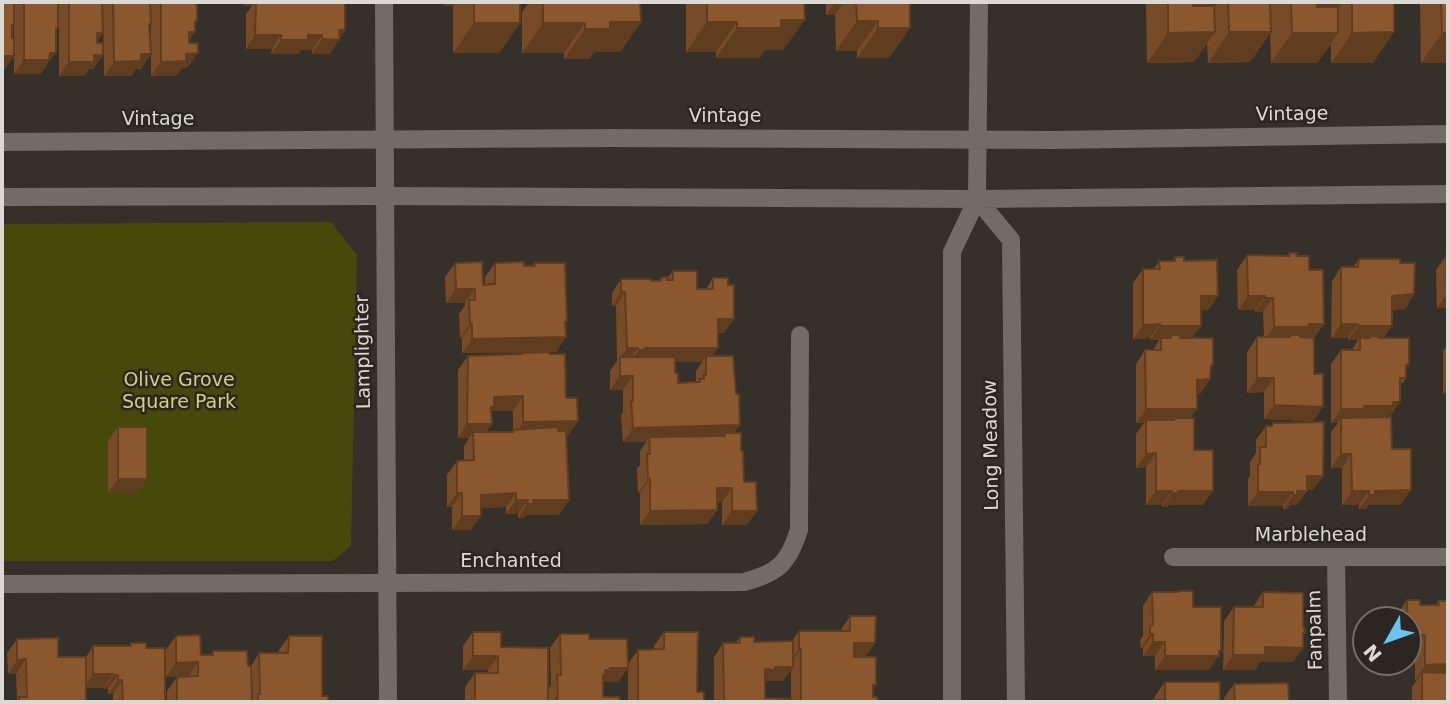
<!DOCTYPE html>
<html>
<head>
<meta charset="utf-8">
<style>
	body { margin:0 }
	#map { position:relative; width:1450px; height:704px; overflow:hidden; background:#35302a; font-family:"DejaVu Sans",sans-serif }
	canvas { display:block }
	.frame { position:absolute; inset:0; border:4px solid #dcd9d5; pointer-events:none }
	.north { position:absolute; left:1352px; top:606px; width:70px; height:70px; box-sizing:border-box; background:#2b2621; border:2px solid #726e69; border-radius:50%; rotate:230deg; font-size:19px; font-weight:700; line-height:28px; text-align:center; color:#dcd9d5 }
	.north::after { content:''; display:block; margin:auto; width:24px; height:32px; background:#6ac3f1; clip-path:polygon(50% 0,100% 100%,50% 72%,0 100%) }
</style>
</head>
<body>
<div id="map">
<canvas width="1450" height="704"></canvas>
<div class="frame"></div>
<div class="north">N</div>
</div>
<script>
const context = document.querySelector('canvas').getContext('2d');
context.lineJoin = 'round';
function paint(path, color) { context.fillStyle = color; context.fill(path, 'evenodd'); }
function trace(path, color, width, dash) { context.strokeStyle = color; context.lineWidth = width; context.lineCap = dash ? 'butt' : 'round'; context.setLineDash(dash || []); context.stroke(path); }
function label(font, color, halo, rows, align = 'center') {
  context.font = font + ' "DejaVu Sans",sans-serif'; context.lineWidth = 5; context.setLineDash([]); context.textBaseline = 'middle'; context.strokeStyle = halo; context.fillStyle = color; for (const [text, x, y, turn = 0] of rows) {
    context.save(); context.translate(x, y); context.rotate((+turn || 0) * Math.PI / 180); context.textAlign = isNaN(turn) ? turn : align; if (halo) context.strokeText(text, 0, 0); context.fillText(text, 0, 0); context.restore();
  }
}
paint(new Path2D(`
	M331,222L357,255L351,546L333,561H2V224Z`), '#45490a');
trace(new Path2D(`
	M384,2L388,702
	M1173,557H1448
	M1336,557L1338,702
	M2,584L744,582C778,573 788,564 799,530L800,335`), '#716c65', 18);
trace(new Path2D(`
	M2,142L611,138L1054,140L1448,134
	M2,197L384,196L977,199L1448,194
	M977,199L1011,240L1016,702
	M952,702V252L977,199L979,2`), '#716c65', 18);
paint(new Path2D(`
	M2,2L14,25L12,28V38L14,49V2H58L56,31L46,67L40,74H14V56L4,70Z
	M59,2H102L97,41L103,55L93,69H89L84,76H59Z
	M103,2H150L151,24L149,27L141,69H136L131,76H104Z
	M151,2H195V24L189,40L188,67L182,68L176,76H151Z
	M245,2H345V30L330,54H312V50H301L298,54H271L272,49H246V14L252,6H245Z
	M445,2H520V23L499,53H453V6H445Z
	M529,2H640L641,22L620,52H594L589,59H564V53H522V12Z
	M686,2H804L783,50H765L760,58H716V52H686Z
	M826,2H910V28L889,58H857V51H836L835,15H826Z
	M1146,2H1394L1373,63H1331V44L1317,63H1271L1270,33L1250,62L1208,63L1207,43L1194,62L1147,63Z
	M1420,2H1448V63H1421Z
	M1289,253L1296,256L1309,270L1324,324L1314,338L1313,421L1264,419V392L1247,393V352L1257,337H1264L1263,312H1255V310H1238L1237,270L1247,255L1287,256Z
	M1446,256L1448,308H1437L1436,270Z
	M1175,257L1184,261L1218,296L1208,310H1201L1193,338L1213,365L1210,368V379L1200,394H1197L1191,418L1194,450L1203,505H1169L1168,507H1162V505H1146V467L1136,468V434L1144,423H1136V364L1145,350H1153L1159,340H1150V338L1133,339V283L1143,269H1154L1159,261H1172Z
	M1359,259L1400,263L1414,294L1405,309L1392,310L1384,338L1409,364L1406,369V378L1400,386V402L1390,416H1386L1385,418L1401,505H1368L1366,509H1359V505H1342V468H1331V432L1338,423H1331V364L1341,350H1352L1358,340H1348V338H1331L1332,281L1341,267H1353Z
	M455,263L483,285L485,284V277L495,263L524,266H532L534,263L567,321L556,352L462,353V338H460L459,314L465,305V303H446L445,277Z
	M673,271L697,289H706L713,278L724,333H718L712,356L734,433L741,451L747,525H722V502H717V510L707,524L640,525V493H638L637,468L640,465V451L646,442H623L621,415L623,412V390H610V371L617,361L616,306H612V293L621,279L659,281L661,278H667ZM675,362H702L696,371V382L678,383L675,373Z
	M1448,344V394H1443V351Z
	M522,353L566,398L578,421L568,436H566L559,515H526L524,518H518V514H506V507L481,508L471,530H452V507H447V475L457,461L464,460V446L469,438H458V370L468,356L521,355ZM491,411H513V430L511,432H486L492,424Z
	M1273,423L1323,476L1313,490H1307L1297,505H1290L1287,509H1283V506H1248V479L1250,476V462L1256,453V440L1266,426H1271Z
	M118,427L147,479L137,493H108V441Z
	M1448,460V504H1446L1447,461Z
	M1152,592L1193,607L1221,651L1209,670H1155V656H1143V648H1141L1140,640L1143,636V606Z
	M1263,592L1303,627L1305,633L1303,636V648L1293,662H1260L1255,670H1223L1224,621L1234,607H1253Z
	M1407,600L1420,605H1436L1438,601L1448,702H1412V687L1417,680H1415V649H1408V620H1397V615Z
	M850,616L875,643L865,657L873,690V697L877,702H791V669L783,681H767L765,684V698L791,702H714V657L723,643H736L740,637L754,642L792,641L799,631H840Z
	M473,632L501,647L548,689L551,685L550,648L560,634L589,639L628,668L618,682H603V697L620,702H465V687L475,673H488V670H463V646Z
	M664,632L697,692L704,702H708H628V664L638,650L654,649V646Z
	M176,636L201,655H210L213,651L248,666H251L259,653H279V650L289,636L322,696L328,702H167V691L177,677H188H166V650Z
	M17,639L58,657H86L93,646H129L131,643L146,648L165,702H113V694H108V689H104V688H86V702H16L17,700L16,674H8L7,653Z
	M1165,682L1220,702H1151L1152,700H1155V696Z
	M1234,684L1289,702H1224V698Z`), '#784b28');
paint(new Path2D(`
	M248,2H255L252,6H245Z
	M448,2H456L453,6H445Z
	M835,2H844L835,15H826Z
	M1184,2H1218L1207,19Z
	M1308,2H1343L1331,19Z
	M781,20H805L783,50H765L760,58H716L737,28Z
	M195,21H197L189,32H195L185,46H179Z
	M857,21H878L857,51H836Z
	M610,22H641L620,52H594L589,59H564L585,29Z
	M707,22H737L716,52H686Z
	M474,23H520L499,53H453Z
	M543,23H585L564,53H522Z
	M878,28H910L889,58H857Z
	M339,30H345L330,54H312L322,39Z
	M1215,32L1194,62L1147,63L1168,33Z
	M1229,32H1271L1250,62L1208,63Z
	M1394,32L1373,63H1331L1352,33Z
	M97,33H103L93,47Z
	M1292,33H1338L1317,63H1271Z
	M1442,33H1448V63H1421Z
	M255,35H281L272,49H246Z
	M308,35H322L312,50H301L298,54H271L281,40Z
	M50,53H56L40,74H14L24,60Z
	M198,53L188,67L182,68L176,76H151L161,62L186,54Z
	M141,54H151L141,69H136L131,76H104L114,62Z
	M94,55H103L93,69H89L84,76H59L69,62Z
	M4,56H14L4,70H2V59Z
	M456,289H475L465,303H446Z
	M621,292H625L616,306H612Z
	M1414,294L1405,309L1382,311L1392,296Z
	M1447,294H1448V308H1437Z
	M1201,296H1218L1208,310H1191Z
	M1248,296H1265L1255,310H1238Z
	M1265,298H1273L1263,312H1255Z
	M718,319H734L724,333H708Z
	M470,324H472L462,338H460Z
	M1160,324L1150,338L1133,339L1143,325Z
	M1309,324H1324L1314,338L1290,337V335L1286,341H1264L1274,327Z
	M1341,324H1358L1348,338H1331Z
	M1160,326H1201L1191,340L1171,338V335L1167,340L1161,338L1159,340H1150Z
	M1358,326H1392L1382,340L1371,336L1368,340L1360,338L1358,340H1348Z
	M566,337L556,352L462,353L472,339Z
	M627,348H638L628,362L620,358Z
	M645,348H718L708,362L706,356L702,362H636L629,364L639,350Z
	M620,376H633L623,390H610Z
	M1257,378H1274L1264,392L1247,393Z
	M1210,379L1200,394H1187L1197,380Z
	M1448,387V394H1443Z
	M523,396L513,411H491L494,397Z
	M1393,402H1400L1390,416H1386L1383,421L1341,418L1338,423H1331L1341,409Z
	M1274,405L1323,407L1313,421L1264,419Z
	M1146,409H1197L1187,423L1175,418L1171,423L1146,420L1144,423H1136Z
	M578,421L568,436L513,437L523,422Z
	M467,424H492L482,438L473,432L469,438H458Z
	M740,425L730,439L725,436V433L720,439L649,437L646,442H623L633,428Z
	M1156,453L1146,467L1136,468L1146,454Z
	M1341,454H1351L1342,468H1331Z
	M1307,476H1323L1313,490H1297Z
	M118,479H147L137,493H108Z
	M648,479H650L640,493H638Z
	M717,488H732L722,502L707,503Z
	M1411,490L1401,505H1368L1366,509H1359L1369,495L1375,491Z
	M1156,491H1172L1162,505H1146Z
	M1178,491H1213L1203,505H1169L1168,507H1162L1172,493Z
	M1297,491H1307L1297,505H1290L1287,509H1283Z
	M1352,491H1369L1359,505H1342Z
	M1258,492H1293L1283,506H1248Z
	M457,493H462L452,507H447Z
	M516,493L506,507L471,509L481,495Z
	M516,500H528L518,514H506Z
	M533,500H569L559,515H526L524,518H518L527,504Z
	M717,510L707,524L640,525L650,511Z
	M732,511H757L747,525H722Z
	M462,516H481L471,530H452Z
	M1418,631L1408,645V632Z
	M1150,634H1153L1143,648H1141Z
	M1418,635H1425L1415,649H1408Z
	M1153,642H1165L1155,656H1143Z
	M854,643H875L865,657H844Z
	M1265,647L1303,648L1293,662H1260L1255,670H1223L1233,655Z
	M799,649H801L791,663H789Z
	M1221,651L1209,670H1155L1165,656Z
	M473,656H498L488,670H463Z
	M26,659L16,674H8L17,660Z
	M198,662L188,677H166L176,663Z
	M1448,664V678L1422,672L1417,680H1415L1425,665Z
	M775,667H793L783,681H767L765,684V669Z
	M610,668H628L618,682H601L605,670Z
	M93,674H113L104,688H84Z
	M114,675H118L108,689H104Z
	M118,680H122L113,694H108Z`), '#613d20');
const building = new Path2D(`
	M2,2H14V25H12V38H14V56H4V62H2Z
	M24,2H58V28H56V53H50L49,60H24Z
	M69,2H102L103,33H97V43H103V55H94V62H69Z
	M113,2H150L151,24H149L151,54H141V61L114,62Z
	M161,2H195V4H197V21H195V32H189V43H198V53L186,54V61L161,62Z
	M256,2H345V30H339L340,40L322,39V35H308V40H281V35H255Z
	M474,2H520V23H474Z
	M543,2H640L641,22H610V29H585V23H543Z
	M707,2H804L805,20H781V28H737V22H707Z
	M856,2H910V28H878V21H857Z
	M1168,2H1193V6H1214L1215,32L1168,33Z
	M1228,2H1270L1271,32H1229Z
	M1291,2H1317V7H1338V33H1292Z
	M1352,2H1394V32L1352,33Z
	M1441,2H1448V33H1442Z
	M1289,253H1297L1296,256H1309V270H1323L1324,324H1309L1308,327H1274L1273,298H1265V296H1248L1247,255L1290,256Z
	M1446,256H1448V294H1447Z
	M1175,257H1184V261L1217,260L1218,296H1201V326H1160V324L1143,325V269H1160L1159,261H1175Z
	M1359,259H1400V263H1415L1414,294L1392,296V326H1358V324H1341V267H1358Z
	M482,262L483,285L495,284V263L524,262V266H535L534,263H565L567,321L565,322L566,337L472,339V324H470L469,300H475V289H456L455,263Z
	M673,271H697V289H713V278H728V285H734V319H718V348H645V350H639L638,348H627L625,292H621V279H651V281H661V278L667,277V280H673Z
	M1171,335H1180V338H1213V365H1211L1210,379L1197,380V409H1146L1145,350H1161V338H1171Z
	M1290,335H1300V337L1314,338V374H1323V407L1274,405V378H1257V337H1290Z
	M1371,336H1378V338H1409V364L1406,365V378H1400V402H1393V406H1364V409H1341V350H1360V338H1370Z
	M549,352L550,354H565L566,398H577L578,421L523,422V396L494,397V407H491L492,424H467L468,356L522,354V353Z
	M706,356H733L736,394H739L740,425L633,428L631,401H633V376H620V357H675V373H678V383L700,382L699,379H704V375H706Z
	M1391,417L1392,449H1411V490L1375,491V495H1369V491H1352L1351,454H1341V418Z
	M1175,418H1194V450H1213V491H1178V493H1172V491H1156V453L1146,454V420H1174Z
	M1324,422L1323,476H1307V491H1297V495H1293V492H1258V464H1260V447H1266V426H1272L1273,423Z
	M118,427H147V479H118Z
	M558,427V431H566L569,500H533L534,504H527L528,500H516V493L481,495V516H462V493H457V461L474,460L473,432H513V430Z
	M725,433H741V451H743L744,482H756L757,511H732V488H717V510L650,511V479H648L647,454H650L649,437L725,436Z
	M1179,591H1193V607H1221V651H1219V656H1165V642H1153V634H1150V626L1153,625L1152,592H1178Z
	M1263,592L1303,593V627H1304L1305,633H1303V648L1265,647V655H1233L1234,607H1263Z
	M1407,600H1420V605H1439L1438,601H1448V664L1425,665V635H1418V631L1408,632Z
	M850,616H876L875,643H854V657H876V685H873V697H877V702H801V649H799V631H850Z
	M473,632H501V647L548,648V702H475V673H498V656H473Z
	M664,632H698L697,692H704V702L708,701V702H638V650L664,649Z
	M560,634H589V639H627L628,668H610V670H605L606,675H603V697H619L620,702H557L556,698H558L557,675H561Z
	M200,635L201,655H213V651H247L248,666H251L252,702H177V677L198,676V662L176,663V636Z
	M289,636H322V696H328V702H258V694H260L259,653H288Z
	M740,637H754V642L793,641V667H775V670L765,669V698L791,699V702H724L723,643H740Z
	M58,638V657H86V702H19V697H27L26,659L17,660V639Z
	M131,643H146V648H165V702H123L122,680H118V675H114L113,674H93V646H131Z
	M1422,672L1448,673V702H1422Z
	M1165,682H1220V702H1152V700H1165Z
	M1288,683L1289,702H1235L1234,684Z`);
paint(building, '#8b572e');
trace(building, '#613d20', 2);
label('19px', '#dcd9d5', '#2b2621', [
	["Vintage",1292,115,-1],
	["Vintage",725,117],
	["Vintage",158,120],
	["Lamplighter",364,352,-91],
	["Long Meadow",992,445,-91],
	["Marblehead",1311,536],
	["Enchanted",511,562],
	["Fanpalm",1316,630,-91]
]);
label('19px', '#ccd678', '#2b2621', [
	["Olive Grove",179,381],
	["Square Park",179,403]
]);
</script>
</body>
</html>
